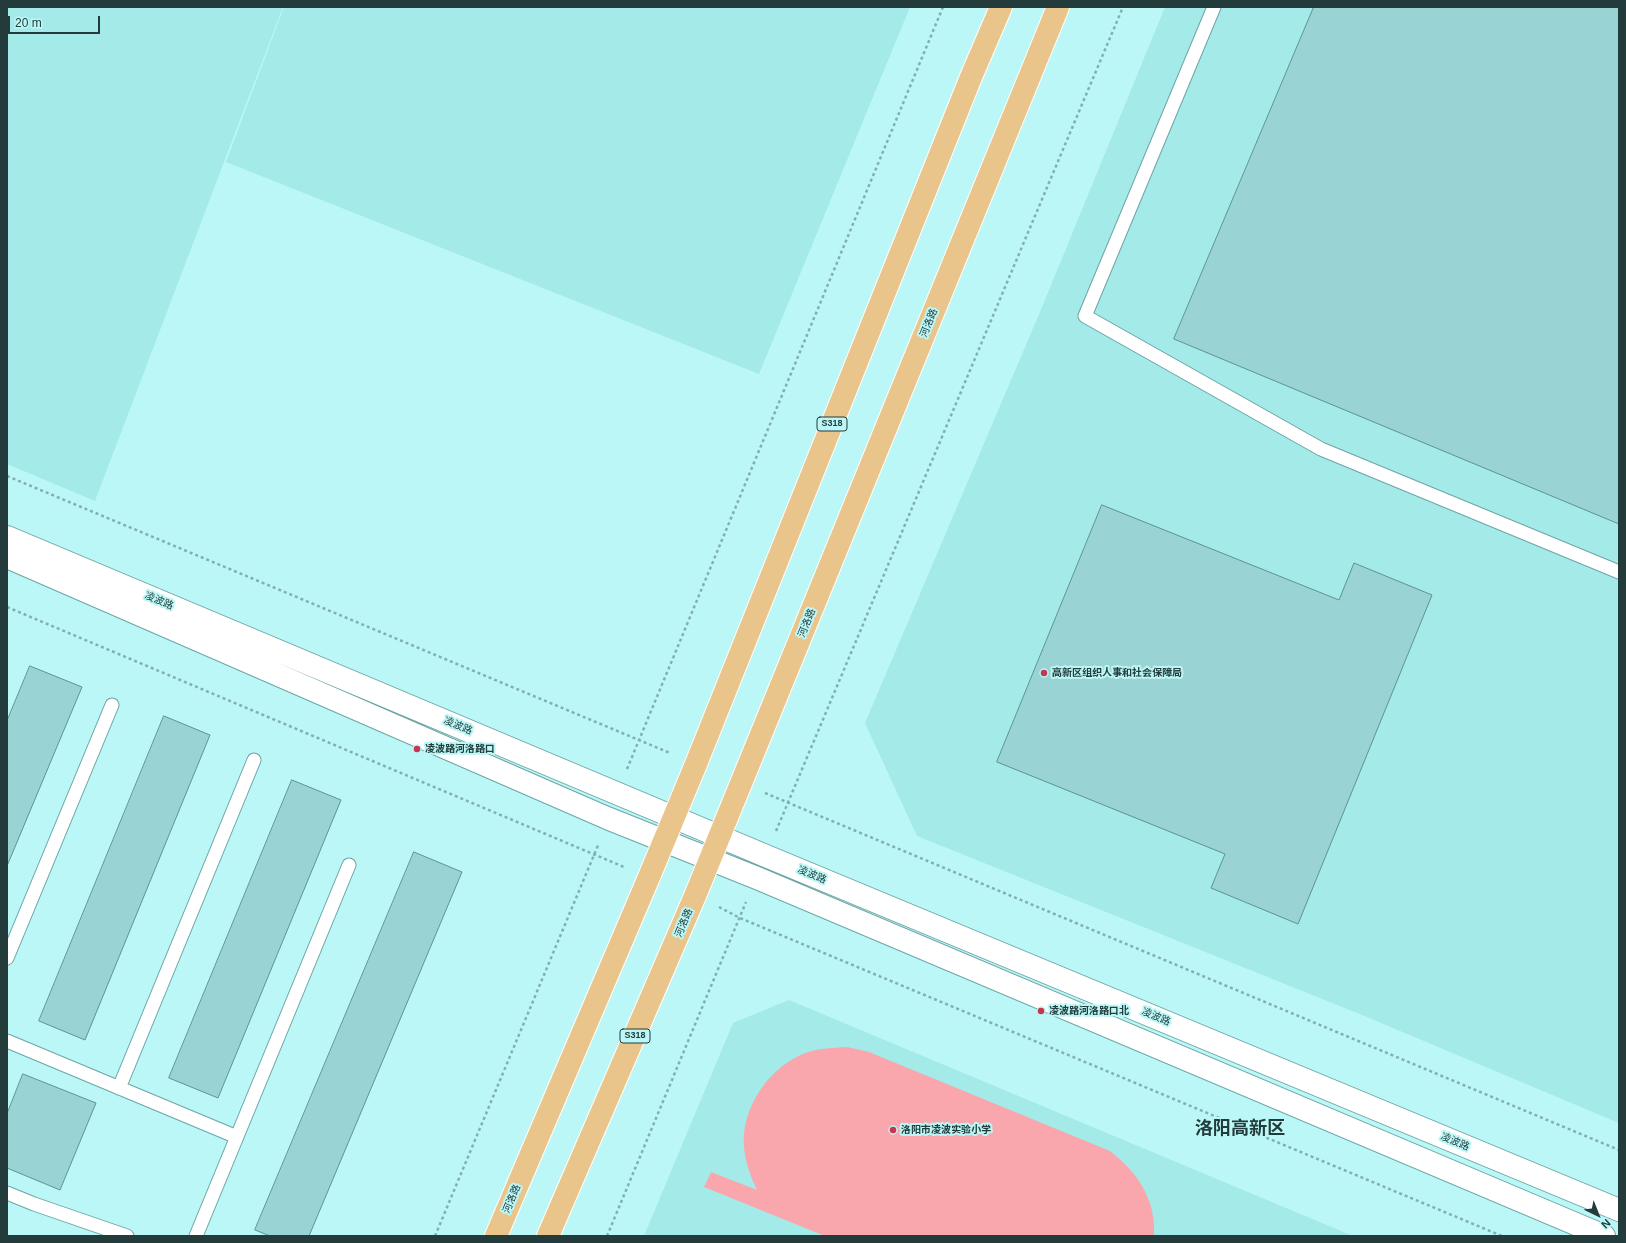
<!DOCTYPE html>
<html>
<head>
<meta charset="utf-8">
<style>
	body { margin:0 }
	#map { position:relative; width:1626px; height:1243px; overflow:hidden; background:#bbf7f6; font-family:Helvetica,sans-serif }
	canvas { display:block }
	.frame { position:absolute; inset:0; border:8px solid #233b3b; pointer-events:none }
	.north { position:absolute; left:1578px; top:1195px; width:40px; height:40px; -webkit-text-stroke:3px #bbf7f6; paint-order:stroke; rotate:137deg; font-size:11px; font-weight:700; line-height:16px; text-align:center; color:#233b3b }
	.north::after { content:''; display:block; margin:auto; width:14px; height:18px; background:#233b3b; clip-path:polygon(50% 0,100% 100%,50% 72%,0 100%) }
	.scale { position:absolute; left:8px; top:16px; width:92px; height:18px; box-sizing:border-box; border:2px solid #233b3b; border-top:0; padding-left:5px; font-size:12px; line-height:14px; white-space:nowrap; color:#233b3b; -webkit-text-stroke:3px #bbf7f6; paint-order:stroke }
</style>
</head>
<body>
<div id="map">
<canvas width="1626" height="1243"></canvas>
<div class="frame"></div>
<div class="north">N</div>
<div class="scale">20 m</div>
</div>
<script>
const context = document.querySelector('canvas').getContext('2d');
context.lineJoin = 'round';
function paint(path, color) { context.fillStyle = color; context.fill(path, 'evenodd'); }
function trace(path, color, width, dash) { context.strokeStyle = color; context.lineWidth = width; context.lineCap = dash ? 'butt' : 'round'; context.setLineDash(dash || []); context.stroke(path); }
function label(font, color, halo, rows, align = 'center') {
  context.font = font + ' Helvetica,"Noto Sans SC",sans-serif'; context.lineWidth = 4; context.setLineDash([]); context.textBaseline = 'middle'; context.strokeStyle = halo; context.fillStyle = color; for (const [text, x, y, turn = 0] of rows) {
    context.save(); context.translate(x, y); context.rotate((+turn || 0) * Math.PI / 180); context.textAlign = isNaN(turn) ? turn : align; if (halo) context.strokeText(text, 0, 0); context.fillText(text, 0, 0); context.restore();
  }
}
paint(new Path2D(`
	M7,7H283L95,501L7,464Z
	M284,7H910L759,374L226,162Z
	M1165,7H1619V1123L1362,1015L917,836L865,723L1040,312Z
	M789,1000L1353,1236H644L733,1023Z`), '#a4eae9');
paint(new Path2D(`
	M847,1047L869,1052L1110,1151C1138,1173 1156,1199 1154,1236H825L704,1187L711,1172L757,1190C751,1177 745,1162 744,1147C741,1107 770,1065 808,1052C820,1048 833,1048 847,1047Z`), '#f9a7ac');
const building = new Path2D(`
	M1314,7H1619V524L1174,339Z
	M1102,505L1339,600L1354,563L1432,595L1298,924L1211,888L1225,854L997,762Z
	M30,666L82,687L7,866V721Z
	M164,716L210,735L85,1040L39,1021Z
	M292,780L341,800L218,1098L169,1078Z
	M414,852L462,872L309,1236H270L255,1230Z
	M23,1074L96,1103L60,1190L7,1168V1114Z`);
paint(building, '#99d3d3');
trace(building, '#5b9494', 1);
const lane = new Path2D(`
	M1214,7L1085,316L1321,449L1619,572
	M7,958L112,705
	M7,1041L237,1137
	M119,1088L254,760
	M7,1193L34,1204L127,1236
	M196,1236L349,865`);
const secondary = new Path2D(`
	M7,537L766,856L1619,1210
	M7,557L607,818L757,878L1604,1236`);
const primary = new Path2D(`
	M496,1236L649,877L696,764L971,77L1001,7
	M548,1236L695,896L1058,7`);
trace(lane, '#6ca5a5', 15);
trace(secondary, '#6ca5a5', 24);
trace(primary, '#fff', 24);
trace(new Path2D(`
	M7,476L670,753
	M7,607L624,867
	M627,769L943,7
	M765,793L1619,1150
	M776,831L1123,7
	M719,907L740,918L1502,1236
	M435,1236L599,843
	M607,1236L746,902`), '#82b0b0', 2.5, [3, 3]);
trace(lane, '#fff', 13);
trace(secondary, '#fff', 22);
trace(primary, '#eac58b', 22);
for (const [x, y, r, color] of [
	[1044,673,4,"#c73650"],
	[417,749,4,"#c73650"],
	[1041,1011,4,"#c73650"],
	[893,1130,4,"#c73650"]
]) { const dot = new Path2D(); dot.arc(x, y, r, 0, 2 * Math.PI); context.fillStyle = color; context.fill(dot); trace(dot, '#bbf7f6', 1.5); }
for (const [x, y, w] of [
	[832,424,30],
	[635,1036,30]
]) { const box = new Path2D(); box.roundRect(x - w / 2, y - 7, w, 14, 3); context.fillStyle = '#bbf7f6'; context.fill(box); trace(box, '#233b3b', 1); }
label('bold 9px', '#233b3b', null, [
	["S318",832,424],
	["S318",635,1036]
]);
label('10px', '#233b3b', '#bbf7f6', [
	["河洛路",929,323,-68],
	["凌波路",159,601,23],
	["河洛路",807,623,-68],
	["凌波路",458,726,23],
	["凌波路",812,875,23],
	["河洛路",684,923,-67],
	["凌波路",1156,1017,23],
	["凌波路",1455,1142,23],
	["河洛路",512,1199,-67]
]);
label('bold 10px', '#233b3b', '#bbf7f6', [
	["高新区组织人事和社会保障局",1052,673],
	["凌波路河洛路口",425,749],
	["凌波路河洛路口北",1049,1011],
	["洛阳市凌波实验小学",901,1130]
], 'left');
label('bold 18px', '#233b3b', '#bbf7f6', [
	["洛阳高新区",1240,1129]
]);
</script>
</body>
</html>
